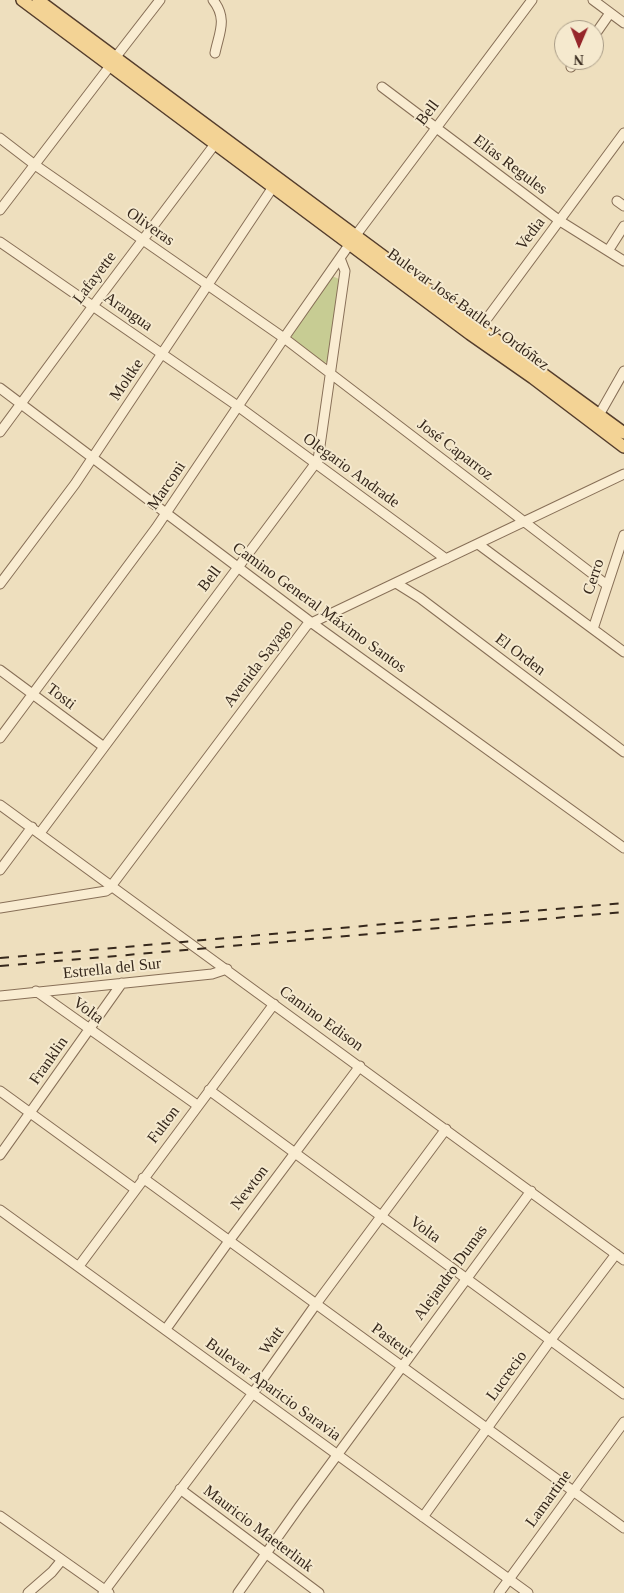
<!DOCTYPE html>
<html>
<head>
<meta charset="utf-8">
<style>
	body { margin:0 }
	#map { position:relative; width:624px; height:1593px; overflow:hidden; background:#eedfbe; font-family:Georgia,serif }
	canvas { display:block }
	.north { position:absolute; left:554px; top:20px; width:50px; height:50px; box-sizing:border-box; background:#f5e9ce; border:1px solid #a99c87; border-radius:50%; rotate:181deg; font-size:14px; font-weight:700; line-height:20px; text-align:center; color:#36281c }
	.north::after { content:''; display:block; margin:auto; width:18px; height:22px; background:#96262a; clip-path:polygon(50% 0,100% 100%,50% 72%,0 100%) }
</style>
</head>
<body>
<div id="map">
<canvas width="624" height="1593"></canvas>
<div class="north">N</div>
</div>
<script>
const context = document.querySelector('canvas').getContext('2d');
context.lineJoin = 'round';
function paint(path, color) { context.fillStyle = color; context.fill(path, 'evenodd'); }
function trace(path, color, width, dash) { context.strokeStyle = color; context.lineWidth = width; context.lineCap = dash ? 'butt' : 'round'; context.setLineDash(dash || []); context.stroke(path); }
function label(font, color, halo, rows, align = 'center') {
  context.font = font + ' Georgia,serif'; context.lineWidth = 4; context.setLineDash([]); context.textBaseline = 'middle'; context.strokeStyle = halo; context.fillStyle = color; for (const [text, x, y, turn = 0] of rows) {
    context.save(); context.translate(x, y); context.rotate((+turn || 0) * Math.PI / 180); context.textAlign = isNaN(turn) ? turn : align; if (halo) context.strokeText(text, 0, 0); context.fillText(text, 0, 0); context.restore();
  }
}
paint(new Path2D(`
	M332,276L339,279L328,362L324,363L292,339L291,334Z`), '#c7cc93');
const minor = new Path2D(`
	M213,0C228,19 219,33 215,53
	M593,0L624,23
	M594,36L610,13
	M115,58L160,0
	M571,67L576,60
	M382,87L560,221L624,261
	M0,138L35,165L284,338L607,585
	M617,201L624,206
	M0,210L110,66
	M0,242L239,407L446,559
	M608,251L624,226
	M480,328L624,133
	M0,388L312,623L624,848
	M599,415L624,371
	M0,432L93,306L215,144
	M478,544L624,652
	M396,583L420,598L624,752
	M0,584L75,484L273,187
	M593,629L624,535
	M0,670L104,747
	M0,738L156,528L284,338L356,235L532,0
	M0,805L624,1260
	M40,833L318,460L345,271L340,258
	M0,870L32,827
	M0,908L106,891L109,889L307,625L624,474
	M36,991L197,1105
	M0,996L212,974L227,969
	M209,1090L624,1394
	M0,1091L135,1189
	M0,1155L122,983
	M143,1178L624,1528
	M0,1210L528,1593
	M79,1266L274,1004
	M166,1329L229,1241L360,1066
	M180,1489L319,1593
	M0,1516L109,1593
	M423,1517L550,1341L616,1254
	M28,1593L52,1572L61,1561
	M103,1593L253,1393L316,1304L446,1129
	M238,1593L299,1507L531,1191
	M499,1593L624,1422`);
const major = new Path2D(`
	M22,0L470,334L533,378L624,447
	M38,0L480,328L624,433`);
trace(minor, '#876f57', 11);
trace(major, '#543d2c', 14);
trace(minor, '#f9ecd1', 9);
trace(major, '#f3d395', 11);
trace(new Path2D(`
	M0,958L624,903
	M0,966L624,912`), '#36281c', 2, [9, 9]);
label('16px', '#36281c', '#f5e9ce', [
	["Bell",428,113,-53],
	["Elías Regules",510,165,37],
	["Oliveras",150,227,35],
	["Vedia",531,234,-53],
	["Lafayette",95,278,-53],
	["Bulevar José Batlle y Ordóñez",468,310,36],
	["Arangua",128,312,35],
	["Moltke",127,380,-56],
	["José Caparroz",455,450,37],
	["Olegario Andrade",351,471,36],
	["Marconi",167,486,-56],
	["Cerro",594,577,-72],
	["Bell",210,579,-53],
	["Camino General Máximo Santos",319,608,36],
	["El Orden",520,655,37],
	["Avenida Sayago",259,664,-53],
	["Tosti",61,697,37],
	["Estrella del Sur",112,969,-6],
	["Volta",88,1011,36],
	["Camino Edison",321,1019,36],
	["Franklin",49,1061,-55],
	["Fulton",164,1125,-53],
	["Newton",250,1188,-53],
	["Volta",425,1230,36],
	["Alejandro Dumas",451,1273,-54],
	["Watt",272,1341,-55],
	["Pasteur",392,1341,36],
	["Lucrecio",507,1376,-54],
	["Bulevar Aparicio Saravia",273,1390,36],
	["Lamartine",549,1499,-54],
	["Mauricio Maeterlink",258,1529,37]
]);
</script>
</body>
</html>
